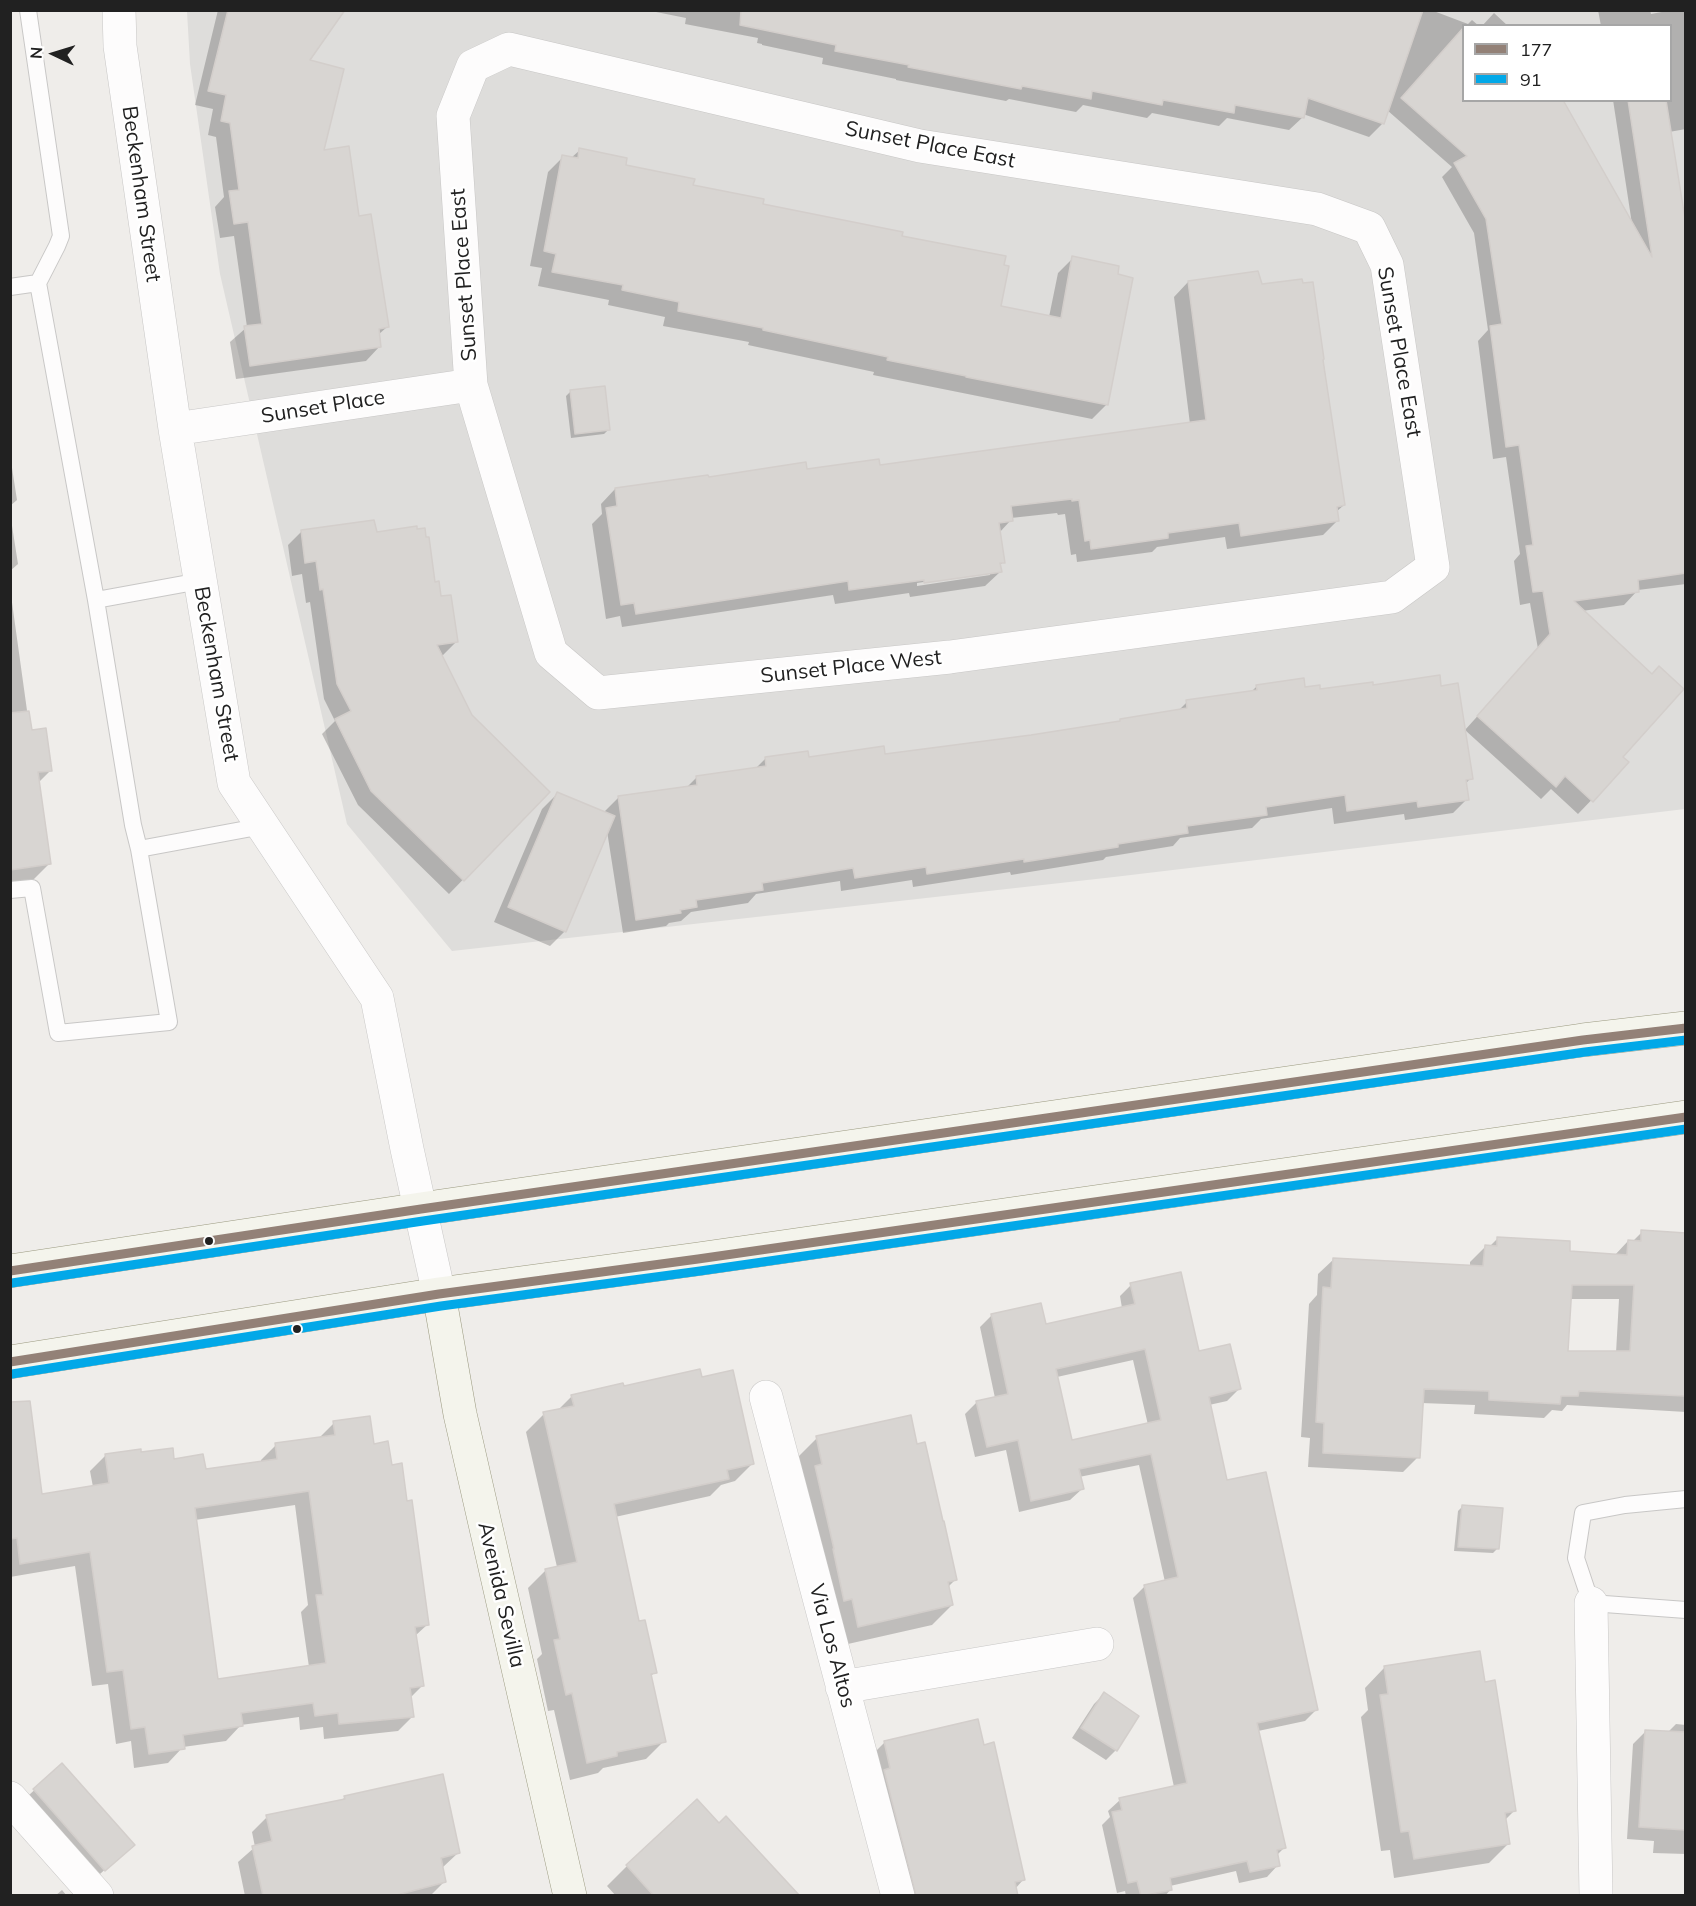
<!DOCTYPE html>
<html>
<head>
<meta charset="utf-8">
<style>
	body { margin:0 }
	#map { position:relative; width:1696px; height:1906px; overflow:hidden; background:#efedea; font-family:Mulish,sans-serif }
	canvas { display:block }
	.frame { position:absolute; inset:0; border:12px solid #212121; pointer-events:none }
	.legend { position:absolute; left:1462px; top:24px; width:210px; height:78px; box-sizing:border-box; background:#fff; border:2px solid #a6a6a6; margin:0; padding:8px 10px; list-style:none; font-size:18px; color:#212121 }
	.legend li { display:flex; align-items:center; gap:12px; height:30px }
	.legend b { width:30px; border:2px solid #a6a6a6 }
	.north { position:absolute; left:24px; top:24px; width:60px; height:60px; -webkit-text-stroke:4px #fff; paint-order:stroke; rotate:274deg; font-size:16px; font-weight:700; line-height:24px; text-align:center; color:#212121 }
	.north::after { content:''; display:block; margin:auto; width:21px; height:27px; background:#212121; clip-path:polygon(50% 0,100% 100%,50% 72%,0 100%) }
</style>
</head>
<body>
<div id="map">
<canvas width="1696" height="1906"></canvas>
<div class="frame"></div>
<ul class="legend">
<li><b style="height:8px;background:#938177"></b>177</li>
<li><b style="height:8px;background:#02a8e8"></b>91</li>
</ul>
<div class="north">N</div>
</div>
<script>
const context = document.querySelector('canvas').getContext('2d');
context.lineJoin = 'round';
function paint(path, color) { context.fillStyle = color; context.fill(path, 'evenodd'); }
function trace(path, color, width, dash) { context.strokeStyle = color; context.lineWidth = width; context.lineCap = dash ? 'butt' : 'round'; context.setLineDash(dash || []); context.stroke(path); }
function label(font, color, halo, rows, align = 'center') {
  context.font = font + ' Mulish,sans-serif'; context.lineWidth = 5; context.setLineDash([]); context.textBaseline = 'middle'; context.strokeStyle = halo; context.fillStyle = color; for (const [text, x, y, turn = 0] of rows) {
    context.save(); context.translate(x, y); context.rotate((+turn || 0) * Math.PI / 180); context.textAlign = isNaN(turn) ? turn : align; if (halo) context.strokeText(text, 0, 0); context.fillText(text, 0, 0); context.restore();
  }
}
paint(new Path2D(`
	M187,11H1685V809L1114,877L452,951L347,824L220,274L190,64ZM1464,26H1670V100H1464Z`), '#dedddb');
paint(new Path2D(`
	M218,10H343L308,61L322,151L358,217L387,327L378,335L380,346L366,361L236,379L230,342L247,327L234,236L220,238L215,207L224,197L216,137L208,135L213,109L195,105Z
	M646,10H1431L1468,24L1472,20L1479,26H1464V100L1632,224L1613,100H1670V26H1601L1598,10H1650L1651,14L1672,10H1686V129L1669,132L1683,221H1686V584L1638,590L1624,605L1582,611L1621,757L1627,763L1578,814L1551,789L1541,799L1465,730L1538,649L1530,603L1520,605L1514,561L1520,554L1506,457L1493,459L1478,341L1488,330L1474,233L1442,177L1452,167L1387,110L1382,124L1369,137L1303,114V117L1289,130L1227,118L1219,126L1152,113L1147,118L1083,105L1076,112L1009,99L1006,101L896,80V79L822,64L823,58L762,45V44L757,43L758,38L685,24L686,18Z
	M1494,13L1508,26H1482Z
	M580,150L624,166L692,186L761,205L900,237L999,307L1049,317L1058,273L1073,258L1107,404L1092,419L873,375L874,372L748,345L749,342L663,326L665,317L608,305L609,300L538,286L542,268L530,266L548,172L563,157L571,158Z
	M1188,282L1261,286L1323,359L1344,505L1336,512L1337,521L1323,535L1227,549L1225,537L1157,547L1152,552L1077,562L1076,554L1071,555L1065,514L1058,515L1057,513L1011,518V520L999,533L1003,562L999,566L1000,572L985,586L910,597L909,593L835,604L833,595L622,627L620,616L606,619L592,524L602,514L601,504L615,489L707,479L878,467L1190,424L1174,297ZM990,572V575L917,586V583Z
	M571,391L609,429L604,434L571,438L566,396Z
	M10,455L17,500L10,506Z
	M10,513L18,564L10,571Z
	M302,531L434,584L456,642L441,657L470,715L548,792L449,894L358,805L322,734L335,721L324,699L310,602L306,603L302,574L292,576L288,545Z
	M10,588L30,732L51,770L38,783L50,863L30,883L10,886Z
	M1257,686L1319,691L1372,686L1440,687L1471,778L1465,784L1467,799L1453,813L1405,820L1404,814L1334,824L1332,808L1261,819L1252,828L1180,838L1173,846L1106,857L1103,860L1011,875L1010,872L913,887L912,880L841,891L840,881L756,894L748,903L691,912L681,921L669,923L666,926L623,933L607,831L565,931L550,946L494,922L542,809L557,794L604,812L618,798L686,788L696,778L755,769L765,759L883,756L1117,723L1121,720L1178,711L1187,702L1251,692Z
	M1642,1232L1686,1234V1412L1567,1405L1562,1411L1552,1410L1544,1418L1474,1414L1475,1405L1421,1403L1418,1457L1403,1472L1308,1467L1310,1438L1301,1437L1309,1304L1317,1295L1318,1274L1334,1259L1470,1267V1262L1485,1247H1489L1498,1238L1568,1252L1614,1256L1628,1241L1632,1242ZM1570,1299H1619L1616,1353H1566Z
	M1131,1285L1198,1353L1239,1389L1227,1401L1209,1405L1226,1482L1317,1709L1305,1721L1258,1731L1284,1848L1276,1856L1278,1865L1267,1877L1239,1883L1236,1871L1170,1886L1171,1889L1165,1896H1126L1125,1891L1117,1893L1102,1825L1110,1817L1108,1811L1120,1800L1174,1787L1133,1598L1145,1586L1165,1582L1139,1465L1079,1477L1082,1489L1070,1500L1019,1512L1006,1450L975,1457L965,1414L977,1402L995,1398L980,1327L991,1316L1040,1305L1045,1325L1122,1308L1120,1296ZM1133,1360L1148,1425L1071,1442L1057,1377Z
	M701,1379L752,1464L735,1481L721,1485L710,1496L615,1517L638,1623L655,1672L650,1677L664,1741L646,1759L603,1768L598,1773L570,1780L554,1710L548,1711L537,1659L542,1654L528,1588L546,1570L557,1567L526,1432L544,1414L557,1411L572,1396L623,1387Z
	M334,1423L372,1445L428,1624L415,1636L422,1686L410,1698L413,1716L398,1731L324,1739L323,1727L300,1730L299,1717L241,1725L226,1741L183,1747L168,1763L134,1768L131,1741L116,1744L108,1684L92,1686L75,1566L10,1577V1457L41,1496L93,1487L90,1471L105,1456L140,1454L173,1461L204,1470L261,1463V1460L276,1445L319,1438ZM295,1505L308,1605L301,1612L309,1667L217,1681L195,1520Z
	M817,1438L916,1445L955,1580L948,1587L952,1605L932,1625L839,1646L797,1458Z
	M1462,1507L1497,1549L1493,1553L1454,1551L1458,1511Z
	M1384,1668L1514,1811L1505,1820L1509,1843L1489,1863L1394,1878L1390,1850L1381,1851L1361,1717L1368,1710L1365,1688Z
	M1104,1694L1116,1750L1106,1760L1072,1738L1094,1704Z
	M1676,1724L1686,1725V1854L1653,1853L1654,1841L1627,1839L1633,1744L1645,1732L1667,1733Z
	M885,1742L1023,1880L1015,1889L1016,1896H893L865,1762Z
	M62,1765L132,1845L100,1874L29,1795Z
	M345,1797L458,1853L442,1868L445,1881L430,1896H245L238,1862L255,1847L252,1832L267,1817L340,1802Z
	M627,1866L798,1896H616L607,1886Z
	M62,1890L67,1896H55Z`), '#0003');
const building = new Path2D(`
	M228,10H345L310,60L344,69L324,150L349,146L359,216L371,214L389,327L379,329L381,347L250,366L244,326L262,324L248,222L234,224L229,191L239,190L230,123L221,121L226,95L208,91Z
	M741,10H1423L1384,124L1308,98L1304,118L1235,105L1234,113L1163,100L1162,105L1092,91L1091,99L1022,86L1021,89L908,67L909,65L835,51L836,45L740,25Z
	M1464,27V100H1563L1652,257L1628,100H1666L1686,225V573L1638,580L1639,592L1574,601L1652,674L1659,666L1684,689L1623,757L1629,762L1593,802L1565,776L1556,787L1477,716L1550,634L1543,591L1533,592L1526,546L1533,545L1519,445L1506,447L1490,326L1502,324L1486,219L1454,163L1467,156L1401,98Z
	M579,148L627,158L626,165L695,179L693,185L764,199L763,204L903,232L902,236L1006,256L1004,265L1009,266L1001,306L1061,318L1072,256L1119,266L1118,274L1133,278L1108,405L966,377V376L887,360L888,357L763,330V328L678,311L679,302L622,290L623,285L552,272L556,254L544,251L562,155L578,158Z
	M1258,271L1262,284L1302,279L1303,283L1313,282L1324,359L1323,360L1345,505L1337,507L1339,521L1241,536L1239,523L1168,533V538L1091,549L1090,540L1085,541L1079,500L1072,501V499L1011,506L1013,521L999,523L1005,563H1000L1002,572L924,583V580L849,590L848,581L636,614L634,603L621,605L606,508L617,506L615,488L708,475L709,477L806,462L807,469L879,459L880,465L1206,420L1188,281Z
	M605,386L610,430L575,434L570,390Z
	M374,520L377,532L417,526V529L425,528L426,537H429L435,582L439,581L441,596L451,595L458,642L437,645L472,715L550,792L464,881L371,791L335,719L351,711L337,684L323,589L320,590L316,561L305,563L301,530Z
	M1440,675L1441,686L1458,683L1473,779L1466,780L1469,800L1418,807L1417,801L1347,811L1345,795L1266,807L1267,815L1187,826L1188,833L1118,844V847L1024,862V859L927,874L926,867L855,878L853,868L762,883L763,890L696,900L697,907L680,910L681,913L636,920L618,796L697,785L696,776L766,766L765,757L808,751L809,757L884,746L885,754L1031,735L1120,721V719L1187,708L1186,700L1257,690L1256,685L1304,678L1305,687L1320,685V689L1373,682V685Z
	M29,711L32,730L46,728L52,771L38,772L51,864L10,870V713Z
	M557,792L615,816L566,932L508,907Z
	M1641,1230L1686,1233V1396L1579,1391L1578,1396H1561L1560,1404L1489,1400V1391L1424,1389L1420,1458L1323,1453L1324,1423L1316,1422L1323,1287L1331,1288L1333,1258L1483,1266L1485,1245L1497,1246V1237L1570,1241V1251L1627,1255L1628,1240L1641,1241ZM1572,1285H1634L1630,1351H1568Z
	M1181,1272L1199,1351L1230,1344L1241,1389L1209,1397L1227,1480L1266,1472L1318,1710L1257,1723L1286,1848L1277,1850L1280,1866L1250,1872L1247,1861L1170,1878L1172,1890L1141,1896L1137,1881L1128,1883L1112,1812L1122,1810L1119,1798L1187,1783L1144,1585L1178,1577L1151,1454L1079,1469L1084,1489L1031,1501L1018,1440L987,1447L976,1401L1008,1394L991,1314L1041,1303L1046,1324L1135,1304L1130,1283ZM1145,1349L1161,1420L1072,1440L1056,1369Z
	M700,1369L702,1377L733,1370L754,1464L727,1470L729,1479L614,1504L639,1621L645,1620L657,1673L651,1674L666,1742L617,1752V1756L587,1763L572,1693L566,1695L554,1640L560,1639L545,1569L577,1562L543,1412L574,1406L571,1395L623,1383L624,1386Z
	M30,1401L42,1494L109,1483L105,1454L141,1449V1452L173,1448L174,1459L203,1454L206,1469L277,1459L275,1443L335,1435L333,1421L370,1416L374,1444L388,1441L392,1465L402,1463L407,1501L412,1500L429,1625L415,1627L424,1686L410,1688L414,1717L339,1724L338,1713L315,1716L313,1703L241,1713L243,1726L183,1735L185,1749L149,1754L145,1727L131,1729L123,1670L107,1672L90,1552L20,1564L17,1538L10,1539V1402ZM309,1491L323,1595H316L326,1663L218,1679L195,1508Z
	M911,1415L917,1444L925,1442L943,1521H944L957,1580L948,1582L953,1605L858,1627L852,1599L844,1601L833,1549H834L815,1466L822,1464L816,1436Z
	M1462,1505L1503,1508L1499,1549L1458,1547Z
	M1480,1651L1485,1682L1495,1680L1516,1811L1505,1813L1510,1844L1414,1859L1409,1831L1401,1832L1380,1695L1388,1694L1384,1666Z
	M1104,1692L1139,1716L1117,1751L1081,1728Z
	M978,1719L984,1745L994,1742L1025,1880L1015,1882L1018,1896H916L884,1770L890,1768L884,1741Z
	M1645,1730L1686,1732V1830L1639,1827Z
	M62,1763L135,1845L105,1871L33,1789Z
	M443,1774L460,1853L441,1858L446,1882L393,1896H263L252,1846L272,1841L266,1815L345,1799L344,1796Z
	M697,1799L719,1823L726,1816L800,1896H654L626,1865Z`);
paint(building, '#d8d5d2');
trace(building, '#d3cecb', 1.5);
const lane = new Path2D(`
	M10,287L38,283
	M96,600L200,581
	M139,849L263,826
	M10,890L32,888L58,1033L169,1022L139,849L133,825L96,600L38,283L57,246L61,236L28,10
	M1686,1499L1625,1505L1583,1513L1576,1558L1591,1603L1686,1610`);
const street = new Path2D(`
	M119,10L120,46L175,429L234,783L377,998L407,1149L439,1294
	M509,49L920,146L1317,209L1369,228L1387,265L1433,567L1392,597L950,657L598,693L551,653L471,385L453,116L473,66Z
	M175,429L471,385
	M766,1397L898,1896
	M1591,1603L1596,1896
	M842,1687L1097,1644
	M10,1798L97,1896`);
const secondary = new Path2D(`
	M10,1271L421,1209L1583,1040L1686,1028
	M439,1294L460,1414L570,1896
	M10,1362L439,1294L698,1259L1686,1117`);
trace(lane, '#c8c7c6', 18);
trace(street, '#c8c7c6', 34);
trace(secondary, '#9b9a80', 34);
trace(lane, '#fdfcfc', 16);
trace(street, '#fdfcfc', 33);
trace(secondary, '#f4f4ec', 33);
trace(new Path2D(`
	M10,1271L421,1209L1583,1040L1686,1028
	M10,1362L439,1294L698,1259L1686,1117`), '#938177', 9);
trace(new Path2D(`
	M12,1283L423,1221L1585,1052L1686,1040
	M12,1374L441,1306L700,1271L1686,1129`), '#02a8e8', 9);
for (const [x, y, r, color] of [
	[209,1241,5,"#212121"],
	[297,1329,5,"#212121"]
]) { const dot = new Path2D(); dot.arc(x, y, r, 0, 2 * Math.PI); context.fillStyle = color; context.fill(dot); trace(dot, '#fff', 2); }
label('21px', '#212121', '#fff', [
	["Sunset Place East",930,145,11],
	["Beckenham Street",141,194,82],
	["Sunset Place East",464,275,-94],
	["Sunset Place East",1399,352,80],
	["Sunset Place",323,407,-9],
	["Sunset Place West",851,667,-6],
	["Beckenham Street",216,674,80],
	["Avenida Sevilla",501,1595,77],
	["Via Los Altos",832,1646,75]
]);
</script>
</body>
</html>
